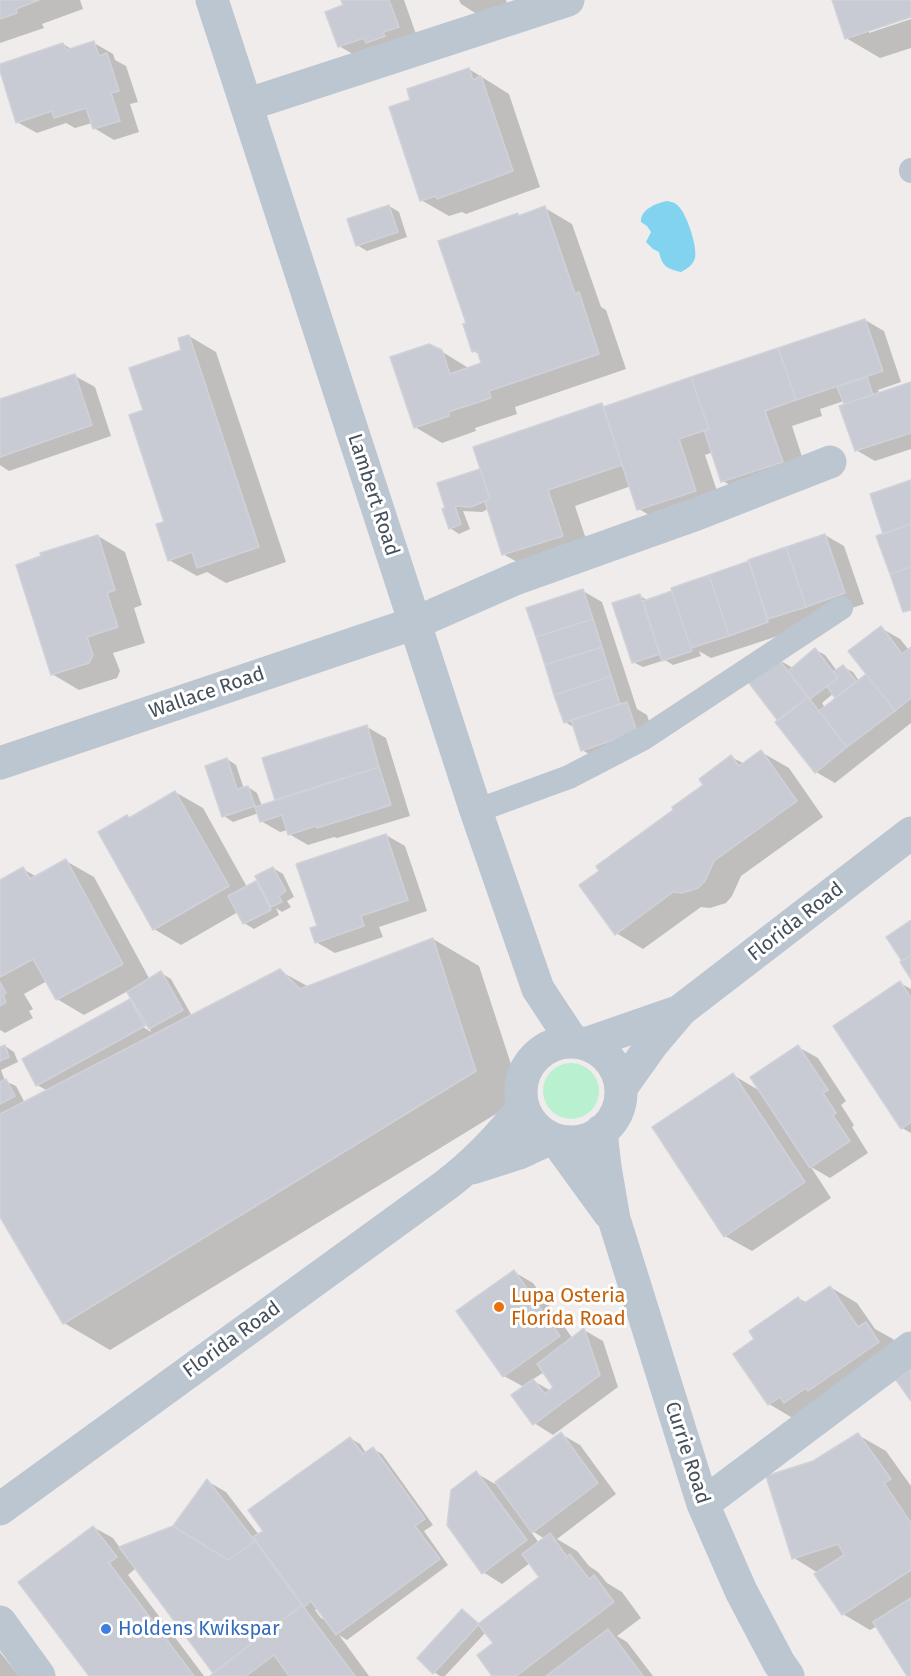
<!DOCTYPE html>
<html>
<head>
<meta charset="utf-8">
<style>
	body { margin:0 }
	canvas { display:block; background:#f0ecec }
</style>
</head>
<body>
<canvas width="911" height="1676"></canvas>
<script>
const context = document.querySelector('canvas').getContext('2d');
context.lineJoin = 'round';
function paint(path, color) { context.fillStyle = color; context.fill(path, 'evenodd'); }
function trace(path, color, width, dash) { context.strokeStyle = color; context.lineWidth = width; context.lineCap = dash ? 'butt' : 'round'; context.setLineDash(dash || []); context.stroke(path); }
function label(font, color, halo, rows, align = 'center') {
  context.font = font + ' "Fira Sans",sans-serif'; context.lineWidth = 6; context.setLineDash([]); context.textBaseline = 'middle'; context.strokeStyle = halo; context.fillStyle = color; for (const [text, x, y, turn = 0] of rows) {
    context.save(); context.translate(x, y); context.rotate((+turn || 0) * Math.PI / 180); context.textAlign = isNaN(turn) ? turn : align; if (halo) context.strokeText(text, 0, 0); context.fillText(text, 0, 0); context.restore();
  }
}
paint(new Path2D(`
	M543 1091a28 28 0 1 1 56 0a28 28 0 1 1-56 0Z`), '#b8f0d0');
paint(new Path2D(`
	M667,201C670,202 674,202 676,204C686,210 698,248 695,258C693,265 687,269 681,272C667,269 662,266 659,252L653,249L646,242L651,232L647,226L641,222C640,210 656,203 667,201Z`), '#82d3ef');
paint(new Path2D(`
	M0,0H80L83,9L42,24L44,28L0,43Z
	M343,0H404L417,37L358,57L339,46L345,6Z
	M459,0H506L508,6L480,16L461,4Z
	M834,0H911V16L869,30V33L911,19V48L880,58L846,38Z
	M94,43L113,54L115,60L126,66L138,102L130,104L139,132L114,140L94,128L92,123L75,128L66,123L37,133L17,122L0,65L63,44L73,50Z
	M469,69L509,94L540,187L466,214L462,212L449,216L421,200Z
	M389,206L399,212L407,237L367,251L357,245Z
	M545,208L572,224L601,307L606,310L626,369L515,407L517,414L475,428L476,431L442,443L415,427L441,351L470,369L483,364L481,355L473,351L468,324L518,215L521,217Z
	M865,320L884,331L901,382L878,390L879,394L911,384V449L875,461L856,450L848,405L844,401L820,409L822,416L792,426L809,478L750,497L723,481L713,452L705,455L722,506L666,525L639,509L631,486L575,506L590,551L531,570L503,554L488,509L482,512L463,511L470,529L459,534L450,528L444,510L480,470L483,472L602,405L606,407Z
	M189,336L216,352L286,562L226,583L207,572L197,576L169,560L166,523L145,411L183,351Z
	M75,376L95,387L111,436L9,471L0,465V401Z
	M825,535L844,546L864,604L786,630L787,633L711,658L699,651L701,656L673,665L665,660L643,667L633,662L640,596L649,601Z
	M98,536L125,552L142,605L134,608L145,643L113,653L120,671L117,678L79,690L52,674Z
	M583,591L602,602L637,709L647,715L656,743L601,761L582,750L575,728L565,722Z
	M881,628L900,639L909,650L911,649V723L835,783L816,772L776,658L793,668L816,650L825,655L837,671L843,667L853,672L859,681L868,674ZM834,693L838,698L825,708L822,703Z
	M367,727L386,738L410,816L337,838L334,837L308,845L289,834L288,830L280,832L261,821L259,813L233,822L224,816L227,759L236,765L244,789L248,787L257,793L262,806L277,801L264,759Z
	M761,752L789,768L823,817L741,876L732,896L726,903L710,908L701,907L643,949L616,933L675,810L705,786L731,757L745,764Z
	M175,792L203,808L247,887L256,883L262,887L273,868L283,874L294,897L287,901L291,907L282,912L276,908L279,915L254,929L244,923L238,912L181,945L154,929L130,819Z
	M386,835L405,846L427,911L379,927L383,937L335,953L316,942L319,927Z
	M66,861L94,877L150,980L161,973L171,979L192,1016L280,971L309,987L433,939L479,966L522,1098L110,1350L64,1323L0,1214V1049L5,1046L14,1052L18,1062L1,1070L5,1081L16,1086L25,1103L48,1091L37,1085L130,1001L136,1004L128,991L84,1015L57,999L47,981L24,994L33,1009L29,1011L33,1018L5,1033L0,1030V882L23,869L37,877ZM140,1021L149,1027L151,1032L138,1024Z
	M900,983L911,989V1133L902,1128Z
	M798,1047L818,1058L846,1101L841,1105L854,1125L852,1127L868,1153L830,1178L811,1167L831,1198L752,1251L725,1236L733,1075L760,1091Z
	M514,1272L533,1283L573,1339L584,1330L603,1341L618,1387L553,1435L534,1423L524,1387L504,1376ZM544,1372L555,1387L551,1391L532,1380Z
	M830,1287L857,1303L875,1329L893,1339L906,1358L796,1420L769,1404L756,1340L798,1298L807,1303Z
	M561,1434L580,1445L616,1494L557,1539L577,1551L589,1566L598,1572L607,1583L622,1592L641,1618L617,1636L627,1642L653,1676H494L495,1643L486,1632L445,1676H440L434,1672L462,1611L480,1624L541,1578L530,1563L502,1584L483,1572L476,1473L495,1484ZM529,1529L545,1539L539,1543Z
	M858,1435L886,1451L911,1486V1676H909L877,1626L870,1630L843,1614L818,1573L794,1558L814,1462Z
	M350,1438L360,1444L366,1453L373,1449L382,1454L433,1525L424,1531L448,1565L347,1640L339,1635L369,1676H212L216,1673L136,1568L128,1575L204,1676H91L93,1527L113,1538L120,1548L174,1527L207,1481L226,1492L259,1535ZM318,1608L329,1622L321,1618L315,1610Z
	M0,1652L19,1676H0Z`), '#0003');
const building = new Path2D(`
	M0,0H39L16,9L17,13L0,19Z
	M341,0H389L399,27L383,32L385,36L366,43L364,38L338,47L325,12L343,5Z
	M832,0H911V17L845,39Z
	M94,41L99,56L107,53L119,91L111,93L120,121L93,129L86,108L54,118L52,111L16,123L0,71V64L63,43L66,50Z
	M469,68L473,80L481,76L513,171L437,199L436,196L420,201L389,107L410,100L407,89Z
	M389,205L398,232L356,246L347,219Z
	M545,206L575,294L579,292L599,354L489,391L491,398L448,412L449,416L414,428L390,357L429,344L442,350L450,374L481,363L477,350L472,352L463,324L466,323L438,241L518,213V216Z
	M865,319L883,371L796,400L778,348Z
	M189,335L259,547L197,568L192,552L168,561L156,524L164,522L129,415L143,410L129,368L181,350L178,338Z
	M778,348L796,400L765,411L783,462L721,482L704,430L709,429L691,377Z
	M75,374L92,425L0,457V399Z
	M691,377L709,429L679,439L696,491L637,510L603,407Z
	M867,377L873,395L844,404L837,387Z
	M911,382V433L855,451L839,406Z
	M602,403L622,465L548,490L563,536L502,555L485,502L490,499L473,447Z
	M480,469L490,499L471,507L455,506L461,524L449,529L442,509L445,508L437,483Z
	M911,480V524L883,534L870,494Z
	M911,524V567L890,574L876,536Z
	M825,534L845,593L806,607L786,547Z
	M98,535L115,590L107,593L118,627L87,637L93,655L89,663L51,675L16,565L41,556L40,553Z
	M786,547L806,607L768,619L748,560Z
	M749,561L768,622L729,636L709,575Z
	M911,567V610L903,612L890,574Z
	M709,575L729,636L691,648L671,588Z
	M583,589L593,619L536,637L526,608Z
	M672,591L692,651L662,661L643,601Z
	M640,594L660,654L632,663L612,603Z
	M593,619L602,647L545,665L536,637Z
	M881,626L902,654L911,647V698L895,711L848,651Z
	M602,647L611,676L554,695L545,665Z
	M815,648L838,678L810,699L788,671Z
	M776,656L808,697L778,721L746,679Z
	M843,665L856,681L835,698L827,686L838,678L833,672Z
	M866,674L895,711L847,747L819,711Z
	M611,676L620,704L564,723L554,695Z
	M808,697L847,747L815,773L775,722Z
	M627,702L637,732L581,751L571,720Z
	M367,725L379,767L275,800L262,758Z
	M761,750L797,801L714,861L705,881L698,888L682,893L673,892L615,935L579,885L599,871L596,866L673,810L672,807L703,785L699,779L731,755L739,766Z
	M227,758L237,789L248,786L255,806L222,817L205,766Z
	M379,767L391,805L317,828L316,826L288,835L282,815L260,822L255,807Z
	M175,791L229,886L153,930L98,832L127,815L129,818Z
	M386,834L408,900L361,916L364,926L315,943L310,928L317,926L296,864Z
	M66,859L123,964L56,1000L33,959L0,977V880L23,867L30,879Z
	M273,867L286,891L279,896L282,902L271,907L255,876Z
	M256,881L271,910L243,924L228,896Z
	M911,920V955L902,961L886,937Z
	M433,938L476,1071L63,1324L0,1217V1114L280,969L300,989Z
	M911,955V979L900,962Z
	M161,971L183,1010L149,1029L127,992Z
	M900,981L911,998V1122L901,1129L833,1026Z
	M0,982L6,993L3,995L6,1002L0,1006Z
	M130,999L145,1026L36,1086L22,1059Z
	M5,1045L9,1057L0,1061V1047Z
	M798,1045L828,1090L823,1093L836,1113L833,1116L850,1141L810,1168L750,1077Z
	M733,1073L805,1182L724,1237L652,1127Z
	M6,1079L15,1096L0,1104V1082Z
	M514,1270L560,1336L503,1377L456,1311Z
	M830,1286L858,1327L866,1322L879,1342L808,1391L806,1388L784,1403L780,1397L768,1405L733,1354L754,1339L749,1331L798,1297L803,1304Z
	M584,1328L600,1375L533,1425L511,1395L533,1379L545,1394L553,1387L537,1364Z
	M911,1369V1401L896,1380Z
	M561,1432L598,1483L532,1533L495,1482Z
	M858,1433L891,1479L884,1483L911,1523V1570L842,1615L814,1574L844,1555L838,1544L792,1559L766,1476L813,1461Z
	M350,1437L363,1454L373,1447L425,1519L415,1526L440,1559L336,1635L311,1601L304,1607L253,1537L263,1531L248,1510Z
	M476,1471L527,1540L482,1574L447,1525L451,1490Z
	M207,1479L255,1541L228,1560L173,1526Z
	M93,1526L117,1557L109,1563L194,1676H89L18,1582Z
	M173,1526L228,1560L255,1541L302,1605L213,1673L119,1547Z
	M550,1533L567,1557L570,1554L589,1579L594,1575L614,1602L516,1676H492L477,1655L493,1643L478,1624L539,1577L522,1554Z
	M911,1598V1676H907L873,1622Z
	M302,1605L355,1676H289L274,1655L246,1676H210Z
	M462,1609L479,1624L433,1674L417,1658Z
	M608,1629L643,1676H546Z`);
paint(building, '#c8cbd3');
trace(building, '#d0d2d9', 1.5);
trace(new Path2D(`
	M911,170V171
	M476,811L569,777L644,738L841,608`), '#bcc6d0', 24);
trace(new Path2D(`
	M212,0L476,811L538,989L573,1042
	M246,105L568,0
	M0,763L415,623L515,579L697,514L830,462
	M521 1092a50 50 0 1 1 100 0a50 50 0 1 1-100 0Z
	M585,1044L680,1011
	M621,1088L653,1043L681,1010L911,833
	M601,1131L605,1167L614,1219L703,1504L741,1591L779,1663L788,1676
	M556,1140L609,1213
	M472,1168L519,1153L551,1138
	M703,1504L911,1348
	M0,1509L446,1185C476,1162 500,1137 523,1107
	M0,1622L39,1676`), '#bcc6d0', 33);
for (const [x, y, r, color] of [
	[499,1307,6,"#e8710a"],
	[106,1629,6,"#3f7fe0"]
]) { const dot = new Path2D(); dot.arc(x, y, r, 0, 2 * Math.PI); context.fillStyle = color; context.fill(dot); trace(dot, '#fff', 2); }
label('20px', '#444f5b', '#fff', [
	["Lambert Road",373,495,72],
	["Wallace Road",207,693,-19],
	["Florida Road",796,922,-38],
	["Florida Road",232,1340,-36],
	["Currie Road",687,1453,72]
]);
label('20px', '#c56008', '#fff', [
	["Lupa Osteria",511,1296],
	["Florida Road",511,1319]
], 'left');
label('20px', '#366cbe', '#fff', [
	["Holdens Kwikspar",118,1629]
], 'left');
</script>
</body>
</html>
